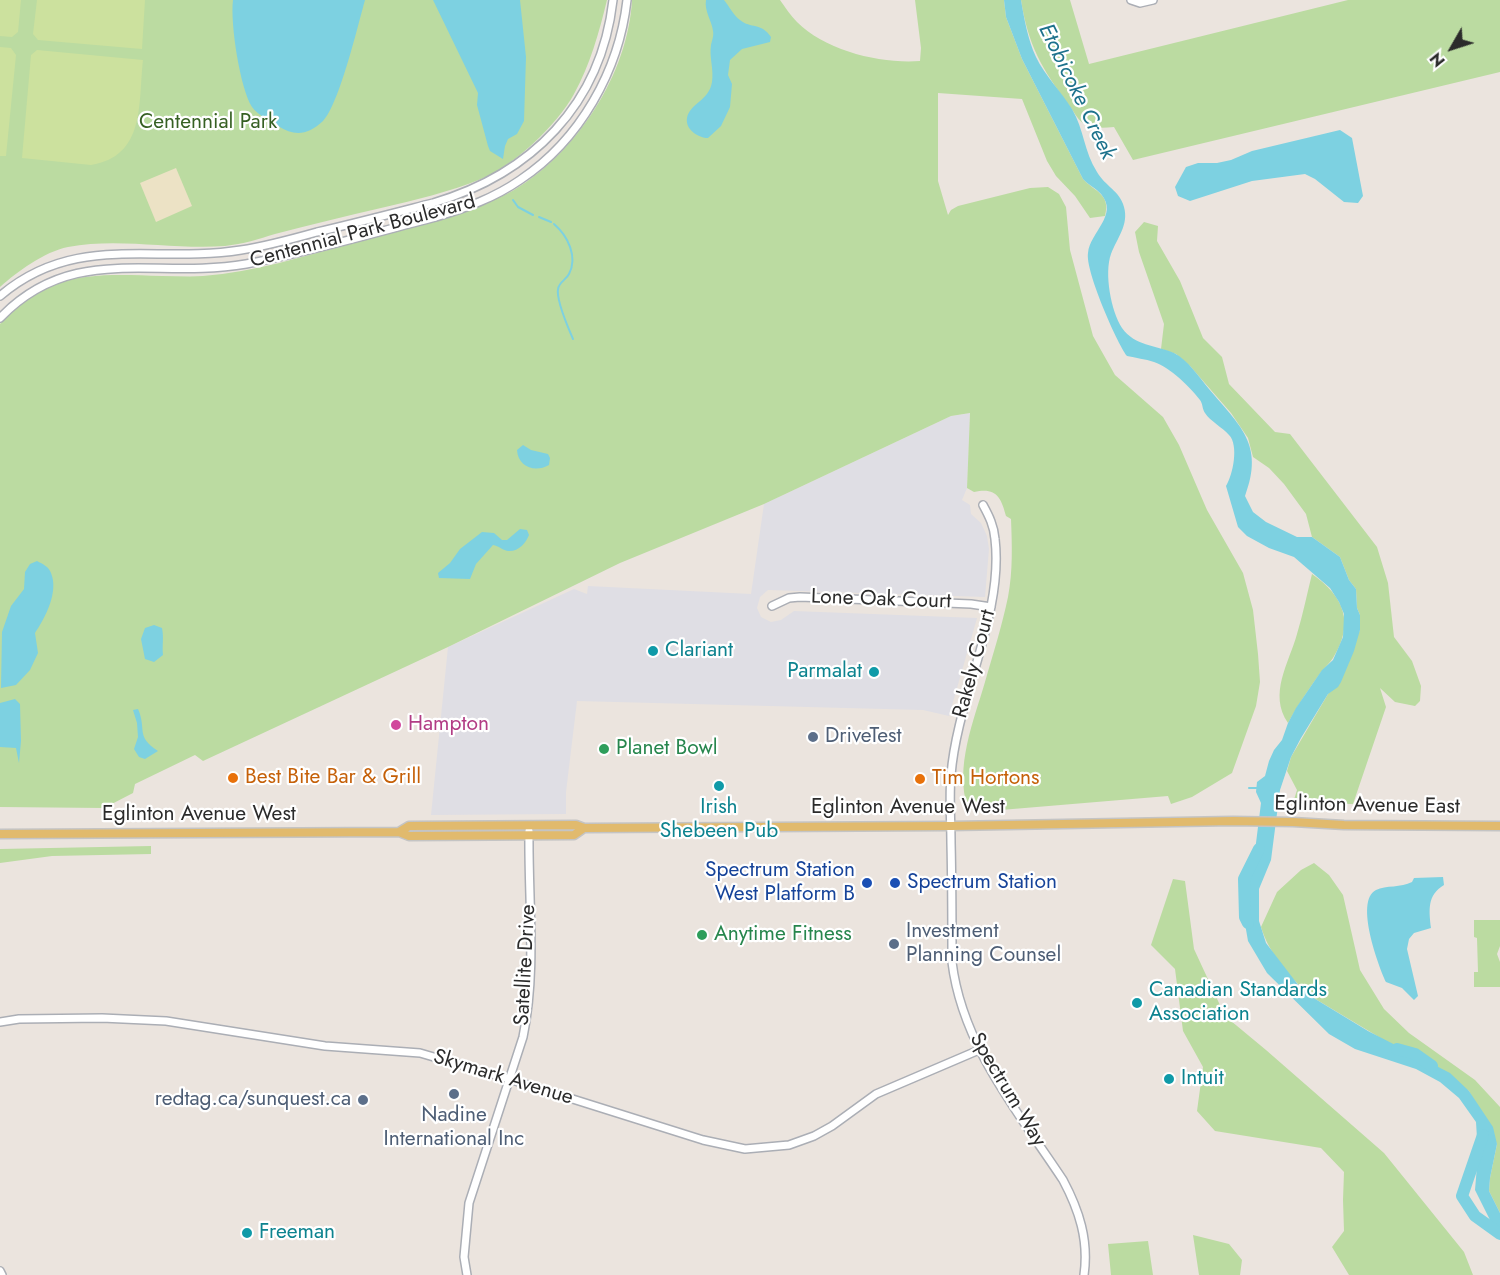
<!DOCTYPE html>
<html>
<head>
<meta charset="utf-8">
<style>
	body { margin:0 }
	#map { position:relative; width:1500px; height:1275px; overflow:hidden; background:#ebe4de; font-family:Jost,sans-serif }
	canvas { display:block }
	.north { position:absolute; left:1422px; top:18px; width:60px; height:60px; -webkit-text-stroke:4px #fff; paint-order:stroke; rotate:231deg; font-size:16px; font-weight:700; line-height:24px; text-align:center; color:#2b2b2b }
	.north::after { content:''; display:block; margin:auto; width:21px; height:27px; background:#2b2b2b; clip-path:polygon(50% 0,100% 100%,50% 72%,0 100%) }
</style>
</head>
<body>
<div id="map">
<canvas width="1500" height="1275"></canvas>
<div class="north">N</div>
</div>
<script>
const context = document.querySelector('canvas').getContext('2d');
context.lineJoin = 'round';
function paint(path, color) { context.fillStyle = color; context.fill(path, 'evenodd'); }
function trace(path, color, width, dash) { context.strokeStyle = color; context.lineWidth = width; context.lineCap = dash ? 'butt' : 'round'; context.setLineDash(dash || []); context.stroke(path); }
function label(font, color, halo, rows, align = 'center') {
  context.font = font + ' Jost,sans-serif'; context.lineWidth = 4.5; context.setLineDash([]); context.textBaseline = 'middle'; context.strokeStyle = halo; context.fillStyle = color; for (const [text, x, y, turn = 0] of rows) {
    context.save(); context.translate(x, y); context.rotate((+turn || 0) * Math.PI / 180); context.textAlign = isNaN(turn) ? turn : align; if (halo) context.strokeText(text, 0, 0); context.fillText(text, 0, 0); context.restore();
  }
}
paint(new Path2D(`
	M970,413L967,488L962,500L970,505L971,514L981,523L987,536L989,549L985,597L768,590L760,597L757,608L761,617L771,622L781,620L794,611L977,618L949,716L923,710L577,701L566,792V814L431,815L448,647L574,589L587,594L588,586L751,594L764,504L951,416Z`), '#dfdee4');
paint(new Path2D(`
	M0,0H607C599,33 590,65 574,94C557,125 514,166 481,179C449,192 415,200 381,208C345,216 310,225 275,234C259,239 243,244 225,246C173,250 119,237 68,247C44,252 18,271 0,287Z
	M632,0H780C785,7 791,16 797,22C826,51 881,64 920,61L921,48L915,0H1004L1006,17L1022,59L1083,179C1095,192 1111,194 1105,216L1090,218L1075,196L1056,176L1047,161L1022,99L938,93V181L948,215L951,210L958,206L1030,188L1048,187L1059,194L1066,207L1070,250L1093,336L1115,375L1163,417L1179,445L1207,510L1243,573L1253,610L1258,654L1260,682L1256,706L1232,773L1192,797L1171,804L1168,796L977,812L968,808C954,768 974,720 985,682C993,654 1002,626 1008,597C1013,571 1012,545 1011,519L1006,516C1001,497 996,487 974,492L967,488L970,413L951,416L764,504L620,563L448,647L203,761L195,755L135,784L133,793L104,808L0,807V324C47,270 96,274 162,276C176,276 190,277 203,276C255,272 304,256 354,243C391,233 427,223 463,211C480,205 498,199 514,190C577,152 628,74 632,0Z
	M1021,0H1070L1089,64L1348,0H1500V72L1133,160L1114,127C1103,128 1092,129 1083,123C1077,119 1073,110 1068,104C1042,69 1028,45 1021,0Z
	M1144,222L1158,226L1157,241L1180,281L1203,338L1222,357L1229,384L1275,432L1290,434L1377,547L1388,583L1394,637L1412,661L1421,686L1420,701L1415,706L1395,702L1380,688L1386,707L1353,804L1293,803L1297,790L1287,771L1291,757L1328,694L1360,630V615L1357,608L1356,589L1349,580L1340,557L1312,537L1306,514L1284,484L1269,468L1253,457L1248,438L1231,413L1190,366L1176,354L1161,349L1164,324L1139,252L1135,232Z
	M1312,574C1344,596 1355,623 1333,658C1330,663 1325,667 1321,672C1309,689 1297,706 1288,723C1268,694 1289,663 1297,634C1303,614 1307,594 1312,574Z
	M151,846V854L52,856L0,863V849Z
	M1314,863L1329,875L1343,895L1360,970L1384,1009L1409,1033L1475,1080L1500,1107V1213L1489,1191L1490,1178L1497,1144L1469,1091L1312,997C1291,979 1269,954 1261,927L1277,892L1301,870Z
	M1173,879L1185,881L1194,949L1225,1016L1266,1050L1384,1153L1464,1252L1473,1275H1349L1332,1247L1344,1231L1343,1200L1344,1172L1321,1148L1215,1131L1197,1111L1203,1067L1183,1031L1175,969L1151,945Z
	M1474,920H1500V946L1497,954L1500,962V987H1474V972H1478L1477,938L1474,937Z
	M1193,1235L1229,1244L1242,1260L1240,1275H1199Z
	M1148,1241L1153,1275H1111L1108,1244Z`), '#bbdba1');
paint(new Path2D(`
	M176,168L192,206L156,222L140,183Z`), '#ece2c5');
paint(new Path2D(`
	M0,0H21L18,32L12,37L0,36Z
	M37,0H145L142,49L38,40L33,34Z
	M0,47L11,48L16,55L6,156H0Z
	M37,50L143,60C138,103 146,156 91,165L22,158L31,55Z`), '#cce19e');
paint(new Path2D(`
	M233,0H365C358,25 339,105 323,121C308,135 295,137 278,126C270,121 258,115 252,107C240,88 230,23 233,0Z
	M433,0H520L526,57L524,121L517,134L508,139L505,146L503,159L490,151L488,146L477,105L478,93Z
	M706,0H724C729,6 734,16 740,20C751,29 761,22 771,37L770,42L742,49L730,60L728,75L732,84L730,107L721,126L708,138C699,138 685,130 687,118C690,103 709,101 712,82C714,69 709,57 711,45C712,40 714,36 713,31C712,21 704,11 706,0Z
	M1004,0H1021C1024,18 1028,40 1036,57C1045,76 1061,91 1072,109C1084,129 1084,152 1097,172C1105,186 1120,191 1124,207C1129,225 1117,238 1111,254C1104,273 1111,311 1122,328C1135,346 1155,345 1174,353C1188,360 1199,377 1209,389C1239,425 1265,444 1245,496L1253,512L1266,522L1297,537H1312L1340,557L1349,580L1356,589L1357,608L1360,615V630L1354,651L1341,682L1338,687L1328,694L1301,738L1291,757L1280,790L1271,860L1259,889V921L1266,943L1299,986L1312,997L1368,1031L1450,1073L1469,1091L1493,1127L1497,1144L1490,1178L1489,1191L1500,1213V1232L1490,1220L1475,1190L1478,1154L1476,1122L1459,1098L1440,1082L1416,1069L1355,1049L1329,1034L1267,973L1248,941L1244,918L1248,881L1254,859L1261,803L1256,792L1257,782L1265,776L1269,761L1274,750L1282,740L1288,723L1296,708L1322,670L1333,660L1343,637L1344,614L1339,602L1330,588L1294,557L1269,548L1247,536L1238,527L1226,486C1233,475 1239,445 1229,435C1222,427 1210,421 1205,413C1202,409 1203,404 1200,400C1189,386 1171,368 1154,362C1145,359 1136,358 1127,356C1116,341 1085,270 1088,253C1090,232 1119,215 1101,194C1096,188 1088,185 1083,179L1022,59L1006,17Z
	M1340,130L1352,138L1363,196L1358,203L1344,202L1315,179L1305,174L1252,181L1190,201L1178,196L1175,187L1186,167L1198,163H1217L1231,160L1252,151Z
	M523,445L531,450L548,454L550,458L549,465C535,473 518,467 517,450Z
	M520,529L527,530L529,535C526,543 518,552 508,551C502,550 499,546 493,545L476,564L470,579L439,578L438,573L450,563L460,549L482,532L494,533L502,540H507Z
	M37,561C43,564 49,567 51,573C59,592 45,618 35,633L38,653L30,670L16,685L1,688L2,632L11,606L24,589L25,572L30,564Z
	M154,625L162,628C164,638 162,645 163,655L154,662L145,659L141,639L145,628Z
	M15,699L20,704L21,741L19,763L16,748L0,747V703Z
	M138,709C147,729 135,736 158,751L145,759L139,757L134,749L138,737L137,723L133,710Z
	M1443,877L1444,885C1427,895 1429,910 1431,928L1414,933L1409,939L1407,949L1418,996L1414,1000L1402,988L1386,982C1379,967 1354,901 1376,890C1386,885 1401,888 1412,882L1414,878Z`), '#7dd1e1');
trace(new Path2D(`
	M513,200L518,207L533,215
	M539,217L551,222
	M554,224C568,236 578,257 569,274C566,280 559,282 558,289C556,301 568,327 573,339
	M1249,788H1258`), '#7dd1e1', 2);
trace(new Path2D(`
	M1248,923L1245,917L1244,879L1259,849
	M1397,1049L1415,1054L1432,1066
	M1483,1135L1462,1196L1475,1216L1500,1234`), '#7dd1e1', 12);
const minor = new Path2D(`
	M1131,0L1140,3L1153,0
	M0,296C75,232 153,264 241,250C267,246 292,239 317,232C356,223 394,213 433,203C531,174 601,105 613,0
	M0,318C73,242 154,280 246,264C310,252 373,233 436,217C466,208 494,198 520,180C580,140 619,71 627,0
	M983,505C989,516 994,526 995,539C1004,614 957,698 951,775C949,798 951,821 951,843C952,883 952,922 952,962C962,1045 1018,1112 1063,1180C1079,1210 1089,1240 1084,1275
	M772,606L789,598L800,597L971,604L991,607
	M0,1022L19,1019L102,1018L166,1021L325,1046L420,1053L509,1079L703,1140L745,1149L789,1145L814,1136L832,1126L876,1094L979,1050
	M0,1271L2,1275
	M467,1275L464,1257L469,1203L523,1037C537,970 528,899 529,831`);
const major = new Path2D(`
	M399,832L409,826L576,825L584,828L951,826L1233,821L1293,822L1344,825L1500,826
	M0,834L399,832L409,836L574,835L584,828`);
trace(minor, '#abaeb5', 10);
trace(major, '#c4c4c4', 11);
trace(minor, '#fff', 7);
trace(major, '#e1ba6d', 8);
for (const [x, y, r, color] of [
	[653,651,6,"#0f9aa8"],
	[874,672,6,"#0f9aa8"],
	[396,725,6,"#d1479c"],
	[813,737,6,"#5c6f8a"],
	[604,749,6,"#2e9e5b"],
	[233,778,6,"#e8710a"],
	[920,779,6,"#e8710a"],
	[719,786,6,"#0f9aa8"],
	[867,883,6,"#1a4fb4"],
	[895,883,6,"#1a4fb4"],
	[702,935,6,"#2e9e5b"],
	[894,944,6,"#5c6f8a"],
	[1137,1003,6,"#0f9aa8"],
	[1169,1079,6,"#0f9aa8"],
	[454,1094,6,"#5c6f8a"],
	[363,1100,6,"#5c6f8a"],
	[247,1233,6,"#0f9aa8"]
]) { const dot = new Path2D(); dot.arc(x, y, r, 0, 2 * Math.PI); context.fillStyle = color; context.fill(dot); trace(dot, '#fff', 2); }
label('21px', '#366023', '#fff', [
	["Centennial Park",208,123]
]);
label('21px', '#2b2b2b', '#fff', [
	["Centennial Park Boulevard",363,232,-15],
	["Lone Oak Court",881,600,2],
	["Rakely Court",975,664,-75],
	["Eglinton Avenue East",1367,806,1],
	["Eglinton Avenue West",908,808],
	["Eglinton Avenue West",199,815],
	["Satellite Drive",526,965,-87],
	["Skymark Avenue",503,1078,17],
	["Spectrum Way",1007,1090,59]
]);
label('21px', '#0d838f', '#fff', [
	["Clariant",665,651],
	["Parmalat",862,672,"right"],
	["Irish",719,808,"center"],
	["Shebeen Pub",719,832,"center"],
	["Canadian Standards",1149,991],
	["Association",1149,1015],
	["Intuit",1181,1079],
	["Freeman",259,1233]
], 'left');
label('21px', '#b23c85', '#fff', [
	["Hampton",408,725]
], 'left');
label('21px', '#4e5e75', '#fff', [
	["DriveTest",825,737],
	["Investment",906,932],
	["Planning Counsel",906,956],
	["redtag.ca/sunquest.ca",351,1100,"right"],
	["Nadine",454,1116,"center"],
	["International Inc",454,1140,"center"]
], 'left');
label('21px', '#27864d', '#fff', [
	["Planet Bowl",616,749],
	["Anytime Fitness",714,935]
], 'left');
label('21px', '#c56008', '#fff', [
	["Best Bite Bar & Grill",245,778],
	["Tim Hortons",932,779]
], 'left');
label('21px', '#164399', '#fff', [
	["Spectrum Station",855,871],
	["West Platform B",855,895],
	["Spectrum Station",907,883,"left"]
], 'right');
label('italic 22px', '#1d728c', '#fff', [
	["Etobicoke Creek",1076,92,64]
]);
</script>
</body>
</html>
